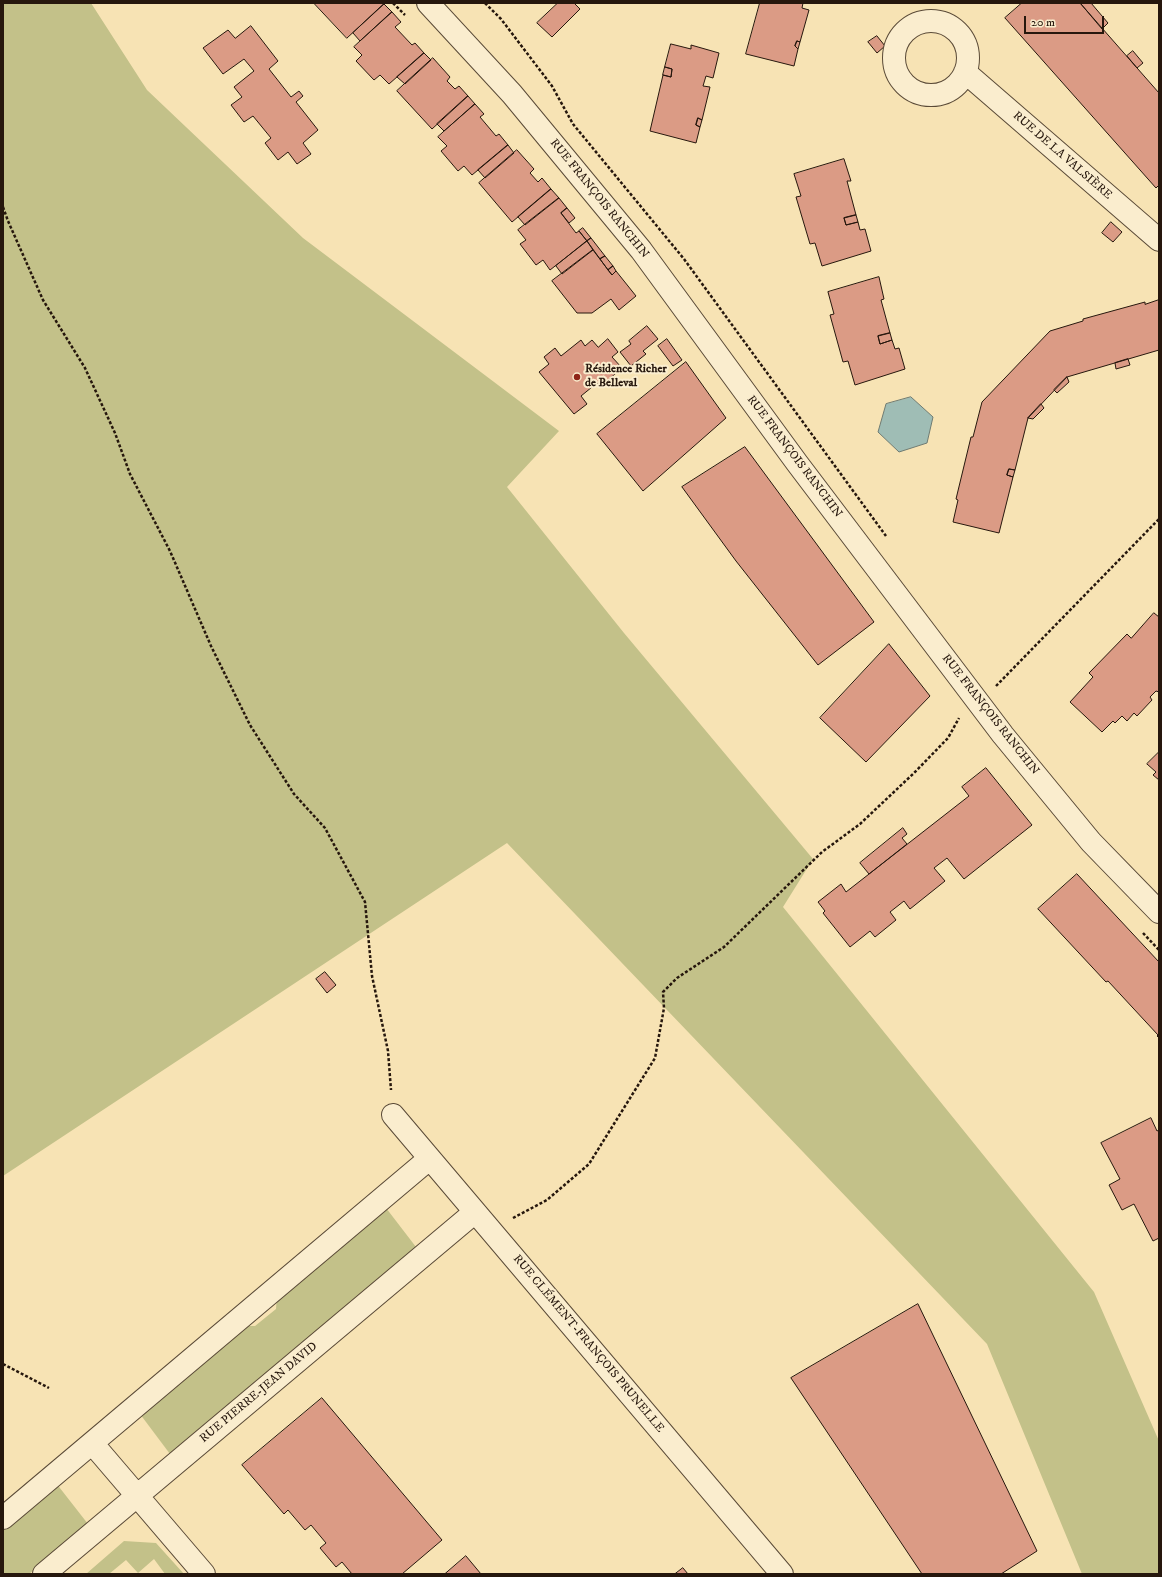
<!DOCTYPE html>
<html>
<head>
<meta charset="utf-8">
<style>
	body { margin:0 }
	#map { position:relative; width:1162px; height:1577px; overflow:hidden; background:#f7e3b4; font-family:"IM FELL DW Pica",serif }
	canvas { display:block }
	.frame { position:absolute; inset:0; border:4px solid #26170d; pointer-events:none }
	.scale { position:absolute; left:1024px; top:16px; width:80px; height:18px; box-sizing:border-box; border:2px solid #26170d; border-top:0; padding-left:5px; font-size:12px; line-height:14px; white-space:nowrap; color:#26170d; -webkit-text-stroke:3px #faedce; paint-order:stroke }
</style>
</head>
<body>
<div id="map">
<canvas width="1162" height="1577"></canvas>
<div class="frame"></div>
<div class="scale">20 m</div>
</div>
<script>
const context = document.querySelector('canvas').getContext('2d');
context.lineJoin = 'round';
function paint(path, color) { context.fillStyle = color; context.fill(path, 'evenodd'); }
function trace(path, color, width, dash) { context.strokeStyle = color; context.lineWidth = width; context.lineCap = dash ? 'butt' : 'round'; context.setLineDash(dash || []); context.stroke(path); }
function label(font, color, halo, rows, align = 'center') {
  context.font = font + ' "IM FELL DW Pica",serif'; context.lineWidth = 4; context.setLineDash([]); context.textBaseline = 'middle'; context.strokeStyle = halo; context.fillStyle = color; for (const [text, x, y, turn = 0] of rows) {
    context.save(); context.translate(x, y); context.rotate((+turn || 0) * Math.PI / 180); context.textAlign = isNaN(turn) ? turn : align; if (halo) context.strokeText(text, 0, 0); context.fillText(text, 0, 0); context.restore();
  }
}
paint(new Path2D(`
	M3,3H91L147,90L303,238L559,431L507,487L624,633L813,859L783,907L1094,1292L1159,1441V1574H1082L987,1344L507,843L3,1176Z
	M383,1204L416,1247L170,1454L140,1414L243,1326H255L276,1309L277,1296Z
	M56,1483L88,1524L29,1574H3V1528Z
	M124,1541L156,1543L184,1574H165L154,1559L138,1573L126,1560L109,1574H86Z`), '#c3c189');
const water = new Path2D(`
	M911,397L933,417L927,443L899,452L878,432L886,404Z`);
paint(water, '#9fbdb5');
trace(water, '#6f7b72', 1);
const building = new Path2D(`
	M314,3H383L384,4L347,38Z
	M558,3H574L580,9L552,37L537,23Z
	M760,3H803L802,8L809,10L800,42L797,41L795,46L798,49L794,66L746,54Z
	M1022,3H1080L1159,93V185L1156,188L1005,18Z
	M1082,3H1091L1108,23L1102,29L1081,4Z
	M384,4L392,12L360,41L353,33Z
	M392,12L401,22L395,27L412,45L415,43L424,53L389,84L380,75L374,80L356,61L362,55L354,47Z
	M251,26L278,61L269,69L291,97L299,91L303,96L296,102L318,130L303,143L311,154L297,164L288,152L278,160L265,143L271,138L253,116L244,122L231,105L242,97L234,87L254,71L244,59L223,74L203,48L228,30L235,38Z
	M877,36L885,46L877,53L868,42Z
	M797,41L800,42L798,49L795,46Z
	M671,44L691,49V45L719,53L713,78L706,76L703,86L710,87L702,120L698,118L696,125L700,127L696,143L650,131L663,75L671,77L672,69L665,67Z
	M1133,51L1143,63L1137,68L1127,56Z
	M424,53L431,60L405,84L397,77Z
	M433,58L450,77L447,81L455,89L459,86L468,96L432,129L397,91Z
	M665,67L672,69L671,77L663,75Z
	M468,96L475,104L444,131L437,124Z
	M475,104L484,114L480,117L496,136L499,134L508,145L472,175L464,166L458,171L441,151L447,146L438,137Z
	M698,118L702,120L700,127L696,125Z
	M508,145L514,153L485,178L478,170Z
	M517,150L534,169L530,173L538,182L542,178L551,189L512,222L479,183Z
	M844,159L851,181H847L856,215L844,218L846,225L858,222L860,230L865,229L871,251L822,266L815,243L810,244L796,197L801,196L794,174Z
	M551,189L559,198L525,225L518,217Z
	M559,198L567,208L561,213L576,233L579,231L587,241L550,270L543,260L536,265L520,244L526,240L518,230Z
	M567,208L575,218L569,223L561,213Z
	M856,215L858,222L846,225L844,218Z
	M1111,222L1122,232L1113,242L1102,233Z
	M583,228L591,238L587,241L579,231Z
	M591,238L605,256L600,259L587,241Z
	M587,241L593,250L562,274L556,266Z
	M593,250L612,275L616,271L636,296L619,310L611,299L592,313H577L552,281Z
	M605,256L613,266L608,270L600,259Z
	M613,266L616,271L612,275L608,270Z
	M879,277L884,299L881,300L890,333L878,336L880,344L892,340L895,349L899,348L905,369L855,385L848,361L843,362L830,315L834,314L828,292Z
	M1159,300V350L1067,377L1028,418L1015,470L1009,469L1007,475L1013,477L999,533L953,522L958,500L956,499L971,437H973L982,402L1050,331L1083,321V319L1145,302V304Z
	M647,326L658,339L643,351L646,354L631,366L620,352L631,344L629,341Z
	M890,333L892,340L880,344L878,336Z
	M608,339L618,352L612,357L622,368L601,386L597,383L581,396L587,404L574,414L539,372L549,364L544,357L555,348L561,356L581,340L585,346L592,340L598,347Z
	M667,339L682,360L673,366L658,346Z
	M1128,359L1130,365L1116,369L1115,363Z
	M686,362L726,418L643,491L597,434Z
	M1067,377L1069,382L1057,393L1054,390Z
	M1041,404L1044,408L1033,419L1028,418Z
	M745,447L874,622L818,665L736,561L682,487Z
	M1009,469L1015,470L1013,477L1007,475Z
	M1154,613L1159,617V692L1156,691L1150,697L1152,700L1137,716L1134,713L1127,721L1122,716L1115,723L1113,721L1102,732L1070,702L1093,677L1089,673L1127,634L1131,638Z
	M889,644L930,696L866,762L820,718Z
	M1159,752V780L1153,775L1156,772L1147,764Z
	M986,768L1032,825L964,879L947,858L934,868L945,881L910,909L904,901L890,912L896,920L875,937L870,931L850,947L823,913L825,911L818,902L841,884L846,892L969,796L962,787Z
	M903,828L907,834L902,838L907,844L869,874L860,863Z
	M1077,874L1159,962V1038L1157,1036L1158,1035L1108,981L1106,982L1038,909Z
	M325,972L336,985L327,993L316,979Z
	M1151,1118L1157,1131L1159,1130V1238L1153,1241L1134,1204L1122,1210L1109,1185L1120,1179L1101,1143Z
	M918,1304L1037,1551L1001,1574H922L791,1378Z
	M322,1398L442,1540L402,1574H352L342,1562L336,1567L320,1548L326,1543L311,1525L305,1530L288,1510L284,1514L242,1465Z
	M466,1556L481,1574H445Z
	M683,1568L688,1574H675Z`);
paint(building, '#db9b85');
trace(building, '#26170d', 1);
const street = new Path2D(`
	M428,3L512,94L641,250L797,463L1003,735L1091,842L1159,912
	M894 58a37 37 0 1 1 74 0a37 37 0 1 1-74 0Z
	M965,72L1159,240
	M393,1115L782,1574
	M92,1443L204,1574
	M3,1518L429,1159
	M44,1574L475,1212`);
trace(street, '#5a4a37', 24);
trace(new Path2D(`
	M393,3L405,15
	M485,3L501,19L552,86L573,124L684,259L886,536
	M3,207L8,221L43,300L85,368L115,433L130,474L170,551L211,646L250,725L294,794L325,828L365,902L372,976L388,1051L391,1090
	M996,686L1159,519
	M1143,933L1159,950
	M513,1218L547,1200L589,1164L655,1058L664,1008L663,992L677,978L724,947L822,852L860,824L914,773L948,738L959,718
	M3,1364L49,1388`), '#26170d', 2.5, [3, 2]);
trace(street, '#faedce', 22);
for (const [x, y, r, color] of [
	[577,377,4,"#8f2418"]
]) { const dot = new Path2D(); dot.arc(x, y, r, 0, 2 * Math.PI); context.fillStyle = color; context.fill(dot); trace(dot, '#faedce', 1.5); }
label('12px', '#26170d', '#faedce', [
	["RUE DE LA VALSIÈRE",1062,156,41],
	["RUE FRANÇOIS RANCHIN",599,199,51],
	["RUE FRANÇOIS RANCHIN",794,457,53],
	["RUE FRANÇOIS RANCHIN",990,715,52],
	["RUE CLÉMENT-FRANÇOIS PRUNELLE",588,1344,50],
	["RUE PIERRE-JEAN DAVID",259,1393,-40]
]);
label('bold 12px', '#26170d', '#faedce', [
	["Résidence Richer",585,370],
	["de Belleval",585,384]
], 'left');
</script>
</body>
</html>
